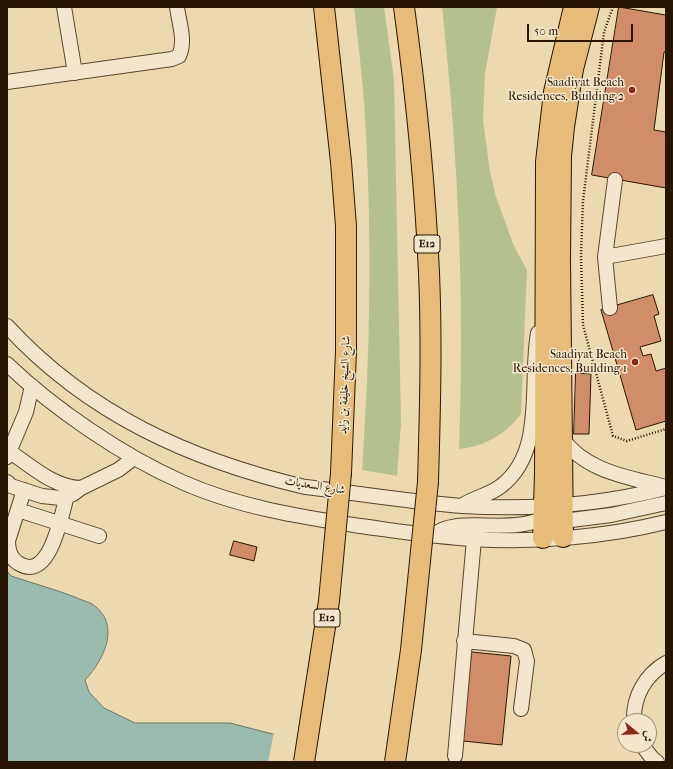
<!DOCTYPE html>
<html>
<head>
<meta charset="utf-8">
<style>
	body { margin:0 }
	#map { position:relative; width:673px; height:769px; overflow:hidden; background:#ecd9b0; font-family:"IM FELL French Canon",Amiri,serif }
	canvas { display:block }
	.frame { position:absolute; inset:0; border:8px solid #281501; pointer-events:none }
	.north { position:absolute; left:617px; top:713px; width:40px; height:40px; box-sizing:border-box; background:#f3e6cc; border:1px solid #a2927b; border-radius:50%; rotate:108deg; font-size:11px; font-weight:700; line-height:16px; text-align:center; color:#281501 }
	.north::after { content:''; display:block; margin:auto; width:14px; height:18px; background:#8f2418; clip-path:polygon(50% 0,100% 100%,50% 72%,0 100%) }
	.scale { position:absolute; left:527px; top:24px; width:106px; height:18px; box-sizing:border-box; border:2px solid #281501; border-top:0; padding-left:5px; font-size:12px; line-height:14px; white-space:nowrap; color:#281501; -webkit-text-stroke:3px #f3e6cc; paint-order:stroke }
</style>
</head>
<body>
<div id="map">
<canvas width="673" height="769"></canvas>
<div class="frame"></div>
<div class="north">ش</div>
<div class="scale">50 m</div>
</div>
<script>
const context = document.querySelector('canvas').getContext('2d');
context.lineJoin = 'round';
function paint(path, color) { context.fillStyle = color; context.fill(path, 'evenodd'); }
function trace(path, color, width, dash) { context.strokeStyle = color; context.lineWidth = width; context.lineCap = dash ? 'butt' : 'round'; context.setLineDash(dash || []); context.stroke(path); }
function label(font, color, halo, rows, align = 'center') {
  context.font = font + ' "IM FELL French Canon",Amiri,serif'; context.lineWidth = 3; context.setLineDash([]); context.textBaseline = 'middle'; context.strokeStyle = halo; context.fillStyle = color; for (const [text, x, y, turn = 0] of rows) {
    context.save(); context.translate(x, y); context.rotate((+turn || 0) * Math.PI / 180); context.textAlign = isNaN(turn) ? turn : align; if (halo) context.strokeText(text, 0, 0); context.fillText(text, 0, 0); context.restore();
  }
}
paint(new Path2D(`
	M354,7H384L394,80L401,423L397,476L362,470C370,358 372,246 366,134C364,91 359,49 354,7Z
	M442,7H497L485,74L483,120L490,172L496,197L514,246L527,270L521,414C505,435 485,446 459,449C465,301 458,154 442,7Z`), '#b4c08e');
const water = new Path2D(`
	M7,571L11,576C32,583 54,589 75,597C80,600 87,601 92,604C122,624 104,660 85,680L89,692L104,708L135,723H230L381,762H7Z`);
paint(water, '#99baae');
trace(water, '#6c7869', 1);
paint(new Path2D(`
	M274,732L382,760L383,762H268Z`), '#ecd9b0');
const building = new Path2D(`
	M619,7L666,15V52H664L654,130L666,132V188L592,175Z
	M653,295L659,314L654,316L661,341L640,347L643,356L651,354L656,371L666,368V421L636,430L601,310Z
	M576,373L591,374L589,434H574Z
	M234,541L257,547L254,561L230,555Z
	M472,652L511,656L502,745L463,741Z`);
paint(building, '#d18c6a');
trace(building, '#281501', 1);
const minor = new Path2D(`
	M64,7L75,73
	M7,82L172,59L179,56C186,41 179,23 177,7
	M605,257L666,246
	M610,308L605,257L615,180
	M7,326C88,414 190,460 305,487C357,493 410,502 462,506C530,510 600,505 666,488
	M7,364C54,409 123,456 182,482C238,507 301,517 360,526C398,531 435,537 473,539C534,543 606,537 666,522
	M562,438C586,472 628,477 666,487
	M9,451C31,466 53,487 81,488
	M7,457L26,412L32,386
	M7,482L11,486L42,496L61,498L73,494L81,488L118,470L134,458
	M24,490L8,541C8,550 10,558 18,563C50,584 61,515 67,496
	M463,505C475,497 490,495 501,486C546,452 529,382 538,333
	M18,510L99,536
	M555,522L611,515L666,503
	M432,536C458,513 513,538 549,515
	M464,641L514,646L524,650L527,661L521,709
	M634,721C633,697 645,675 666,663
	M642,745L652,758L657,762
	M455,756L474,539`);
const highway = new Path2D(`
	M324,7L341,162L346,226V351L341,473
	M404,7C416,95 425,184 429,273C432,342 430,412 428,482
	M563,537L560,260L561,156L564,127L573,69L589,7
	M543,538L545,473L546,162L554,92L574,7`);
trace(minor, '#59462d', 16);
trace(highway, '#281501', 22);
trace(new Path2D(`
	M613,7L604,32L583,201L581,255L583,325L613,436L627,441L666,429`), '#281501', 2.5, [1, 2]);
trace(minor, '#f3e6cc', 14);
trace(highway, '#e6bc78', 20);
const highwayBridge = new Path2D(`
	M304,762L329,601L341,473
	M395,762L411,650L428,482`);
trace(highwayBridge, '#281501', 22, []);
trace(highwayBridge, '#e6bc78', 20);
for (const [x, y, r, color] of [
	[632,90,4,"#8f2418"],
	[635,362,4,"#8f2418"]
]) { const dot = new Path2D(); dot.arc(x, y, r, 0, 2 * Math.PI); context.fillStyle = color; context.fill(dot); trace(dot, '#f3e6cc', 1.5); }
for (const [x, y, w] of [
	[427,244,26],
	[327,618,26]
]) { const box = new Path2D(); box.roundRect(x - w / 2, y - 9, w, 18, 3); context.fillStyle = '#f3e6cc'; context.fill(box); trace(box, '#281501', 1); }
label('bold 11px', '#281501', null, [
	["E12",427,244],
	["E12",327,618]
]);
label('12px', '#281501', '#f3e6cc', [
	["Saadiyat Beach",624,83],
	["Residences, Building 2",624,97],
	["Saadiyat Beach",627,355],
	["Residences, Building 1",627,369]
], 'right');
label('12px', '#281501', '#f3e6cc', [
	["شارع الشيخ خليفة بن زايد",345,385,-88],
	["شارع السعديات",315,486,9]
]);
</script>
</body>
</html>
